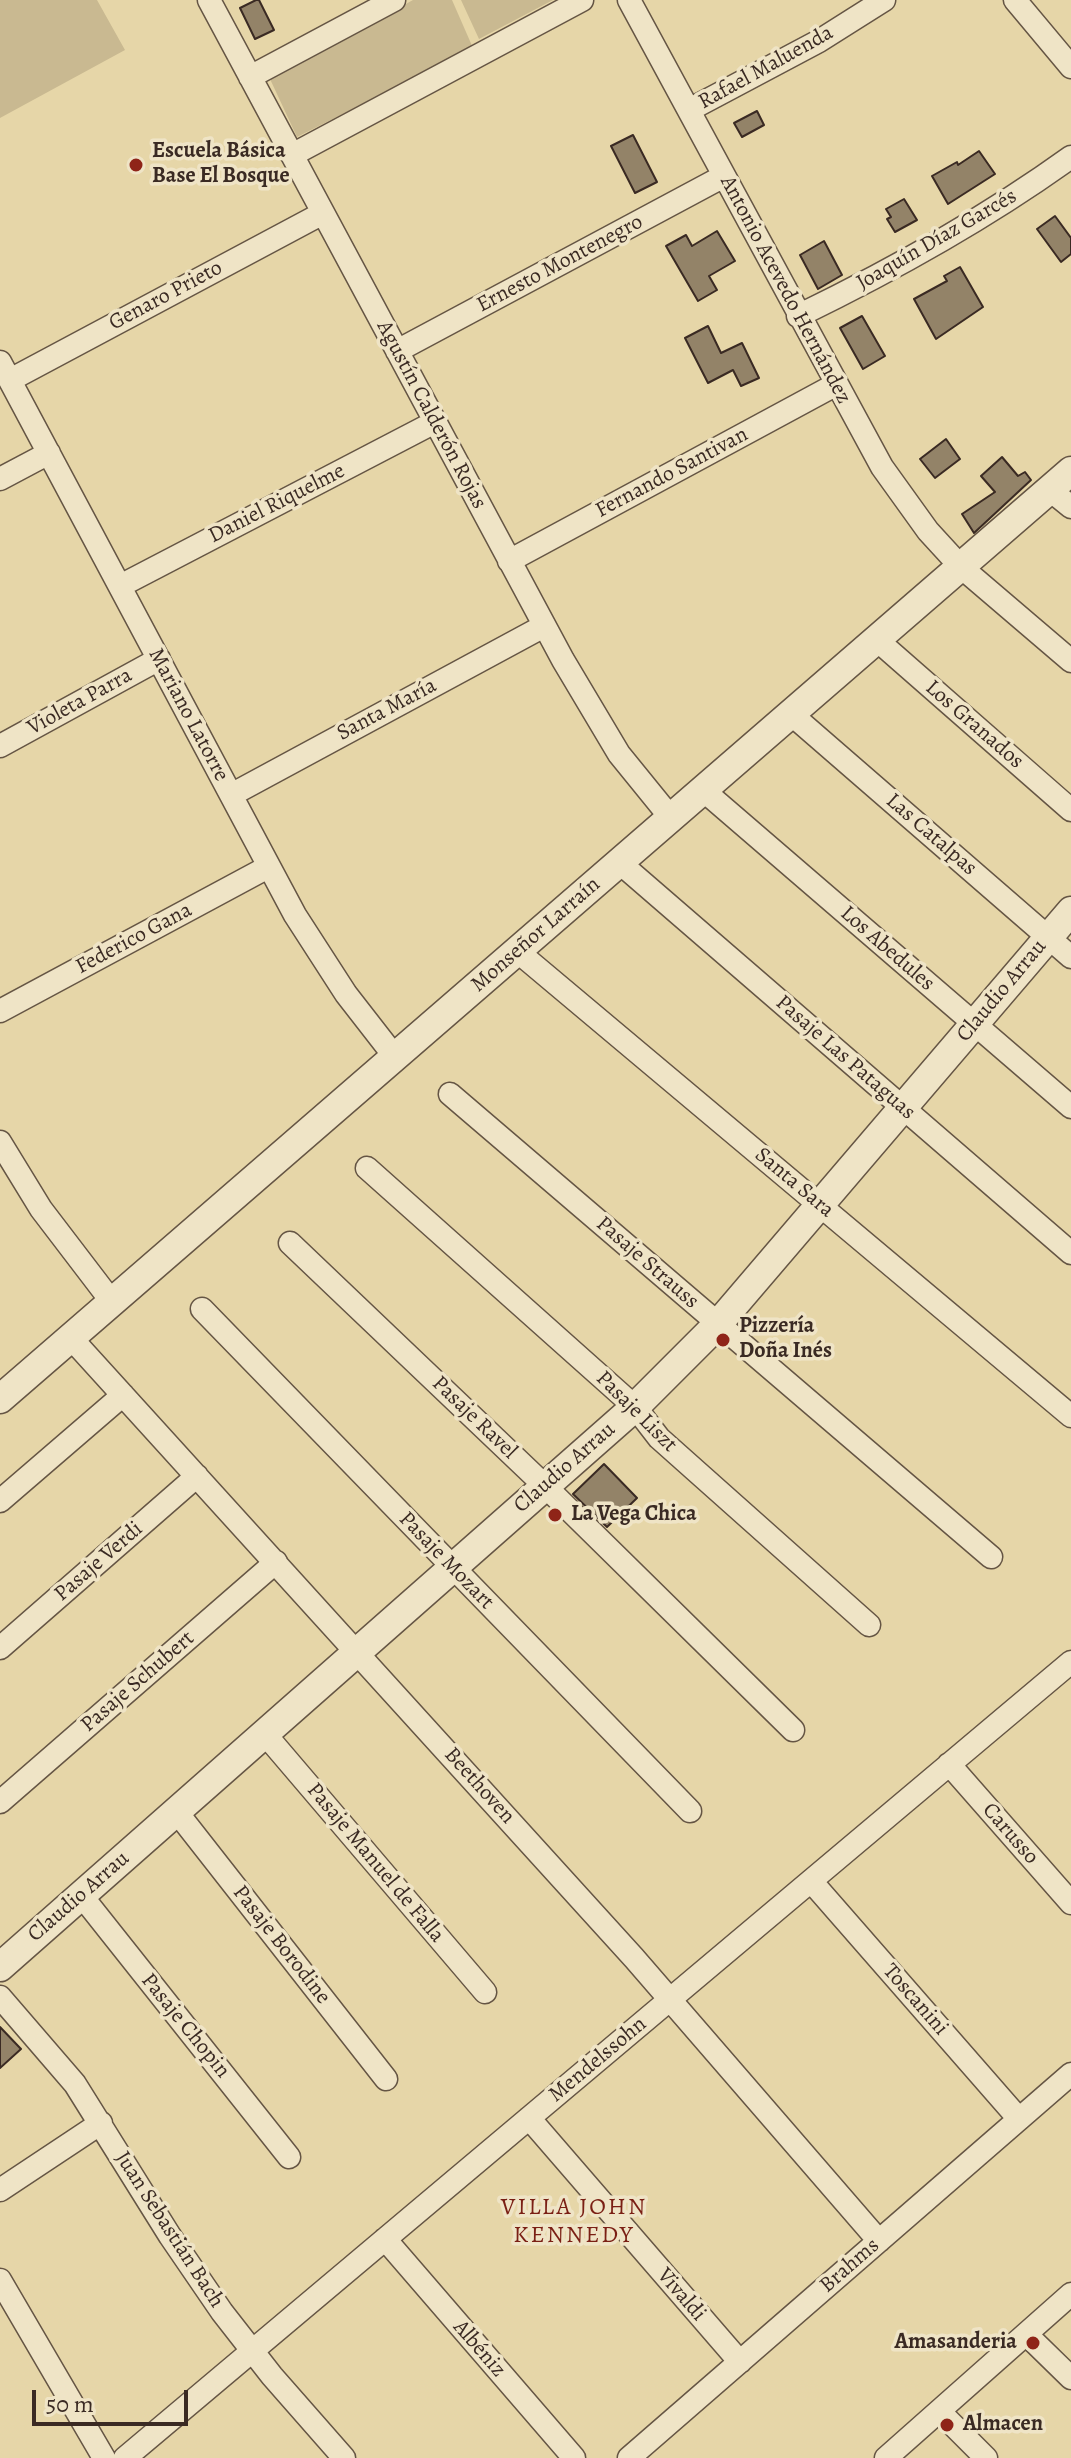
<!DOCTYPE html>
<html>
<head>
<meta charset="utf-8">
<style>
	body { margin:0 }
	#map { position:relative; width:1071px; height:2458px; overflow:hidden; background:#e6d6a8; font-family:Alegreya,serif }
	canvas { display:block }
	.scale { position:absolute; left:32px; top:2390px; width:156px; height:36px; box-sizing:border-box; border:4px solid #3a2a23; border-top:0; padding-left:10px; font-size:24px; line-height:28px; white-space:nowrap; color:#3a2a23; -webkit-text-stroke:6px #efe4c6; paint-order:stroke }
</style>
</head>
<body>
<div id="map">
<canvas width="1071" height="2458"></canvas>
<div class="scale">50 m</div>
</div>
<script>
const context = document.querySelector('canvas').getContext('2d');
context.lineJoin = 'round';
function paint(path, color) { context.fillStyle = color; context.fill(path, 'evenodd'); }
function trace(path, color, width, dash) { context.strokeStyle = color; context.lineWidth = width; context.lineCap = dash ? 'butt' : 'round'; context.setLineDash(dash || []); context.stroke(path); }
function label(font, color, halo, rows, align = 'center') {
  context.font = font + ' Alegreya,serif'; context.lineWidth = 7; context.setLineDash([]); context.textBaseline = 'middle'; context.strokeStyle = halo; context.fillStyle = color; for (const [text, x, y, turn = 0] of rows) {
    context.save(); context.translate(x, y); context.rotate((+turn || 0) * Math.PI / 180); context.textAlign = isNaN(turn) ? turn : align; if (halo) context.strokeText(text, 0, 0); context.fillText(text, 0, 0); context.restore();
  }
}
paint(new Path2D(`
	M0,0H97L125,50L0,118Z
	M413,0H452L473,48L297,137L270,79Z
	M461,0H553L479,39Z`), '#c9b991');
const building = new Path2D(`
	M256,0H259L274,30L255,39L240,8Z
	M757,111L764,125L742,137L734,123Z
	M633,135L657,182L635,193L611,146Z
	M979,151L995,174L948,204L932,176L957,162L958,165Z
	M904,199L917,220L895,232L887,219L891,217L886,209Z
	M1055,216L1071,238V254L1061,262L1037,229Z
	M717,231L735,261L709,276L717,290L698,301L666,246L686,235L692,246Z
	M824,241L842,275L818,289L800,255Z
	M960,267L983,307L936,339L914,299L947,281L944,276Z
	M862,316L885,356L863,369L840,328Z
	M708,326L721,353L742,343L759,378L741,386L733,370L708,383L685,338Z
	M946,439L960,459L935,478L920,459Z
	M1002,457L1018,476L1025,472L1031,480L974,533L962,514L995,492L981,476Z
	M604,1464L637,1498L607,1527L573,1494Z
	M0,2027L21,2049L0,2068Z`);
paint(building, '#938368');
trace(building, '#3a2a23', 2);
const minor = new Path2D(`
	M209,0L563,660L619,754L671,818
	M629,0L882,467L928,531L961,567L1071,661
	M1015,0L1071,67
	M250,77L394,0
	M689,110L819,41L884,0
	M292,155L582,0
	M798,316C893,270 985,219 1071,157
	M397,351L724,176
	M0,362L295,915L346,994L395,1057
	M10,380L323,213
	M0,479L49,453
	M1050,490L1071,507
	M509,561L835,385
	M120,586L435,422
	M877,640L1071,810
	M791,714L1071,957
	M0,746L159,659
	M703,790L1071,1107
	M231,795L544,626
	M620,863L1071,1253
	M517,951L1071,1416
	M0,1011L268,867
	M450,1094L991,1557
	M0,1142L41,1209L112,1302
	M367,1168L635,1407L659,1438L869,1625
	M290,1243L545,1486L793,1730
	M202,1309L690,1811
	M71,1338L634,1958L879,2241
	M0,1501L123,1395
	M0,1648L197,1476
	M265,1734L485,1992
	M949,1764L1071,1903
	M0,1802L276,1562
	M176,1811L386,2079
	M811,1881L1019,2119
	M81,1895L289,2157
	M0,1997L75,2084L170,2236L222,2312L272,2376L344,2458
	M529,2118L740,2362
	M0,2190L101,2123
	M385,2239L574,2458
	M0,2280L104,2458
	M1026,2334L1071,2378
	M939,2411L986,2458
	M125,2458L1071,1662
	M629,2458L1071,2074
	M886,2458L1071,2294`);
const tertiary = new Path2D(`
	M0,1399L1071,471
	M0,1967L635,1407L718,1324L1071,911`);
trace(minor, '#655544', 25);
trace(tertiary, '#655544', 31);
trace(minor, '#efe4c6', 22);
trace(tertiary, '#efe4c6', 28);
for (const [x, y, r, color] of [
	[136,165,8,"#8f2418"],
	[723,1340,8,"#8f2418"],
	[555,1515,8,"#8f2418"],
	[1033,2343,8,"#8f2418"],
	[947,2425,8,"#8f2418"]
]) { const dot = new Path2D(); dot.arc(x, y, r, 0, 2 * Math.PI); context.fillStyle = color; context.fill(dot); trace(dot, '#efe4c6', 3); }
label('22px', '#3a2a23', '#efe4c6', [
	["Rafael Maluenda",766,68,-29],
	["Joaquín Díaz Garcés",937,240,-30],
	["Ernesto Montenegro",560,264,-28],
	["Antonio Acevedo Hernández",785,290,62],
	["Genaro Prieto",166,296,-28],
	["Agustín Calderón Rojas",431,415,62],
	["Fernando Santivan",672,473,-28],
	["Daniel Riquelme",277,504,-27],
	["Violeta Parra",80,702,-29],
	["Santa María",387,710,-28],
	["Mariano Latorre",188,715,62],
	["Los Granados",974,725,41],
	["Las Catalpas",931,835,41],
	["Monseñor Larraín",536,935,-41],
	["Federico Gana",134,939,-28],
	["Los Abedules",887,949,41],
	["Claudio Arrau",1002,991,-50],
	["Pasaje Las Pataguas",845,1058,41],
	["Santa Sara",794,1183,40],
	["Pasaje Strauss",647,1263,41],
	["Pasaje Liszt",636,1412,45],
	["Pasaje Ravel",474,1418,44],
	["Claudio Arrau",565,1468,-41],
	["Pasaje Mozart",446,1561,46],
	["Pasaje Verdi",99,1562,-41],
	["Pasaje Schubert",138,1682,-41],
	["Beethoven",479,1786,48],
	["Carusso",1010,1834,49],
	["Pasaje Manuel de Falla",375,1863,50],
	["Claudio Arrau",79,1897,-41],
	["Pasaje Borodine",281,1945,52],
	["Toscanini",915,2000,49],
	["Pasaje Chopin",185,2026,51],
	["Mendelssohn",598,2060,-40],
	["Juan Sebastián Bach",169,2230,57],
	["Brahms",850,2266,-41],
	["Vivaldi",681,2295,49],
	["Albéniz",479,2349,49]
]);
label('bold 22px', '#3a2a23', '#efe4c6', [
	["Escuela Básica",152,152],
	["Base El Bosque",152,177],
	["Pizzería",739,1327],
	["Doña Inés",739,1352],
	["La Vega Chica",571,1515],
	["Amasanderia",1017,2343,"right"],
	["Almacen",963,2425]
], 'left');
context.letterSpacing = '2px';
label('24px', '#7a1f14', '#efe4c6', [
	["VILLA JOHN",574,2208],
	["KENNEDY",574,2236]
]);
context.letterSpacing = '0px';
</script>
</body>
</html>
